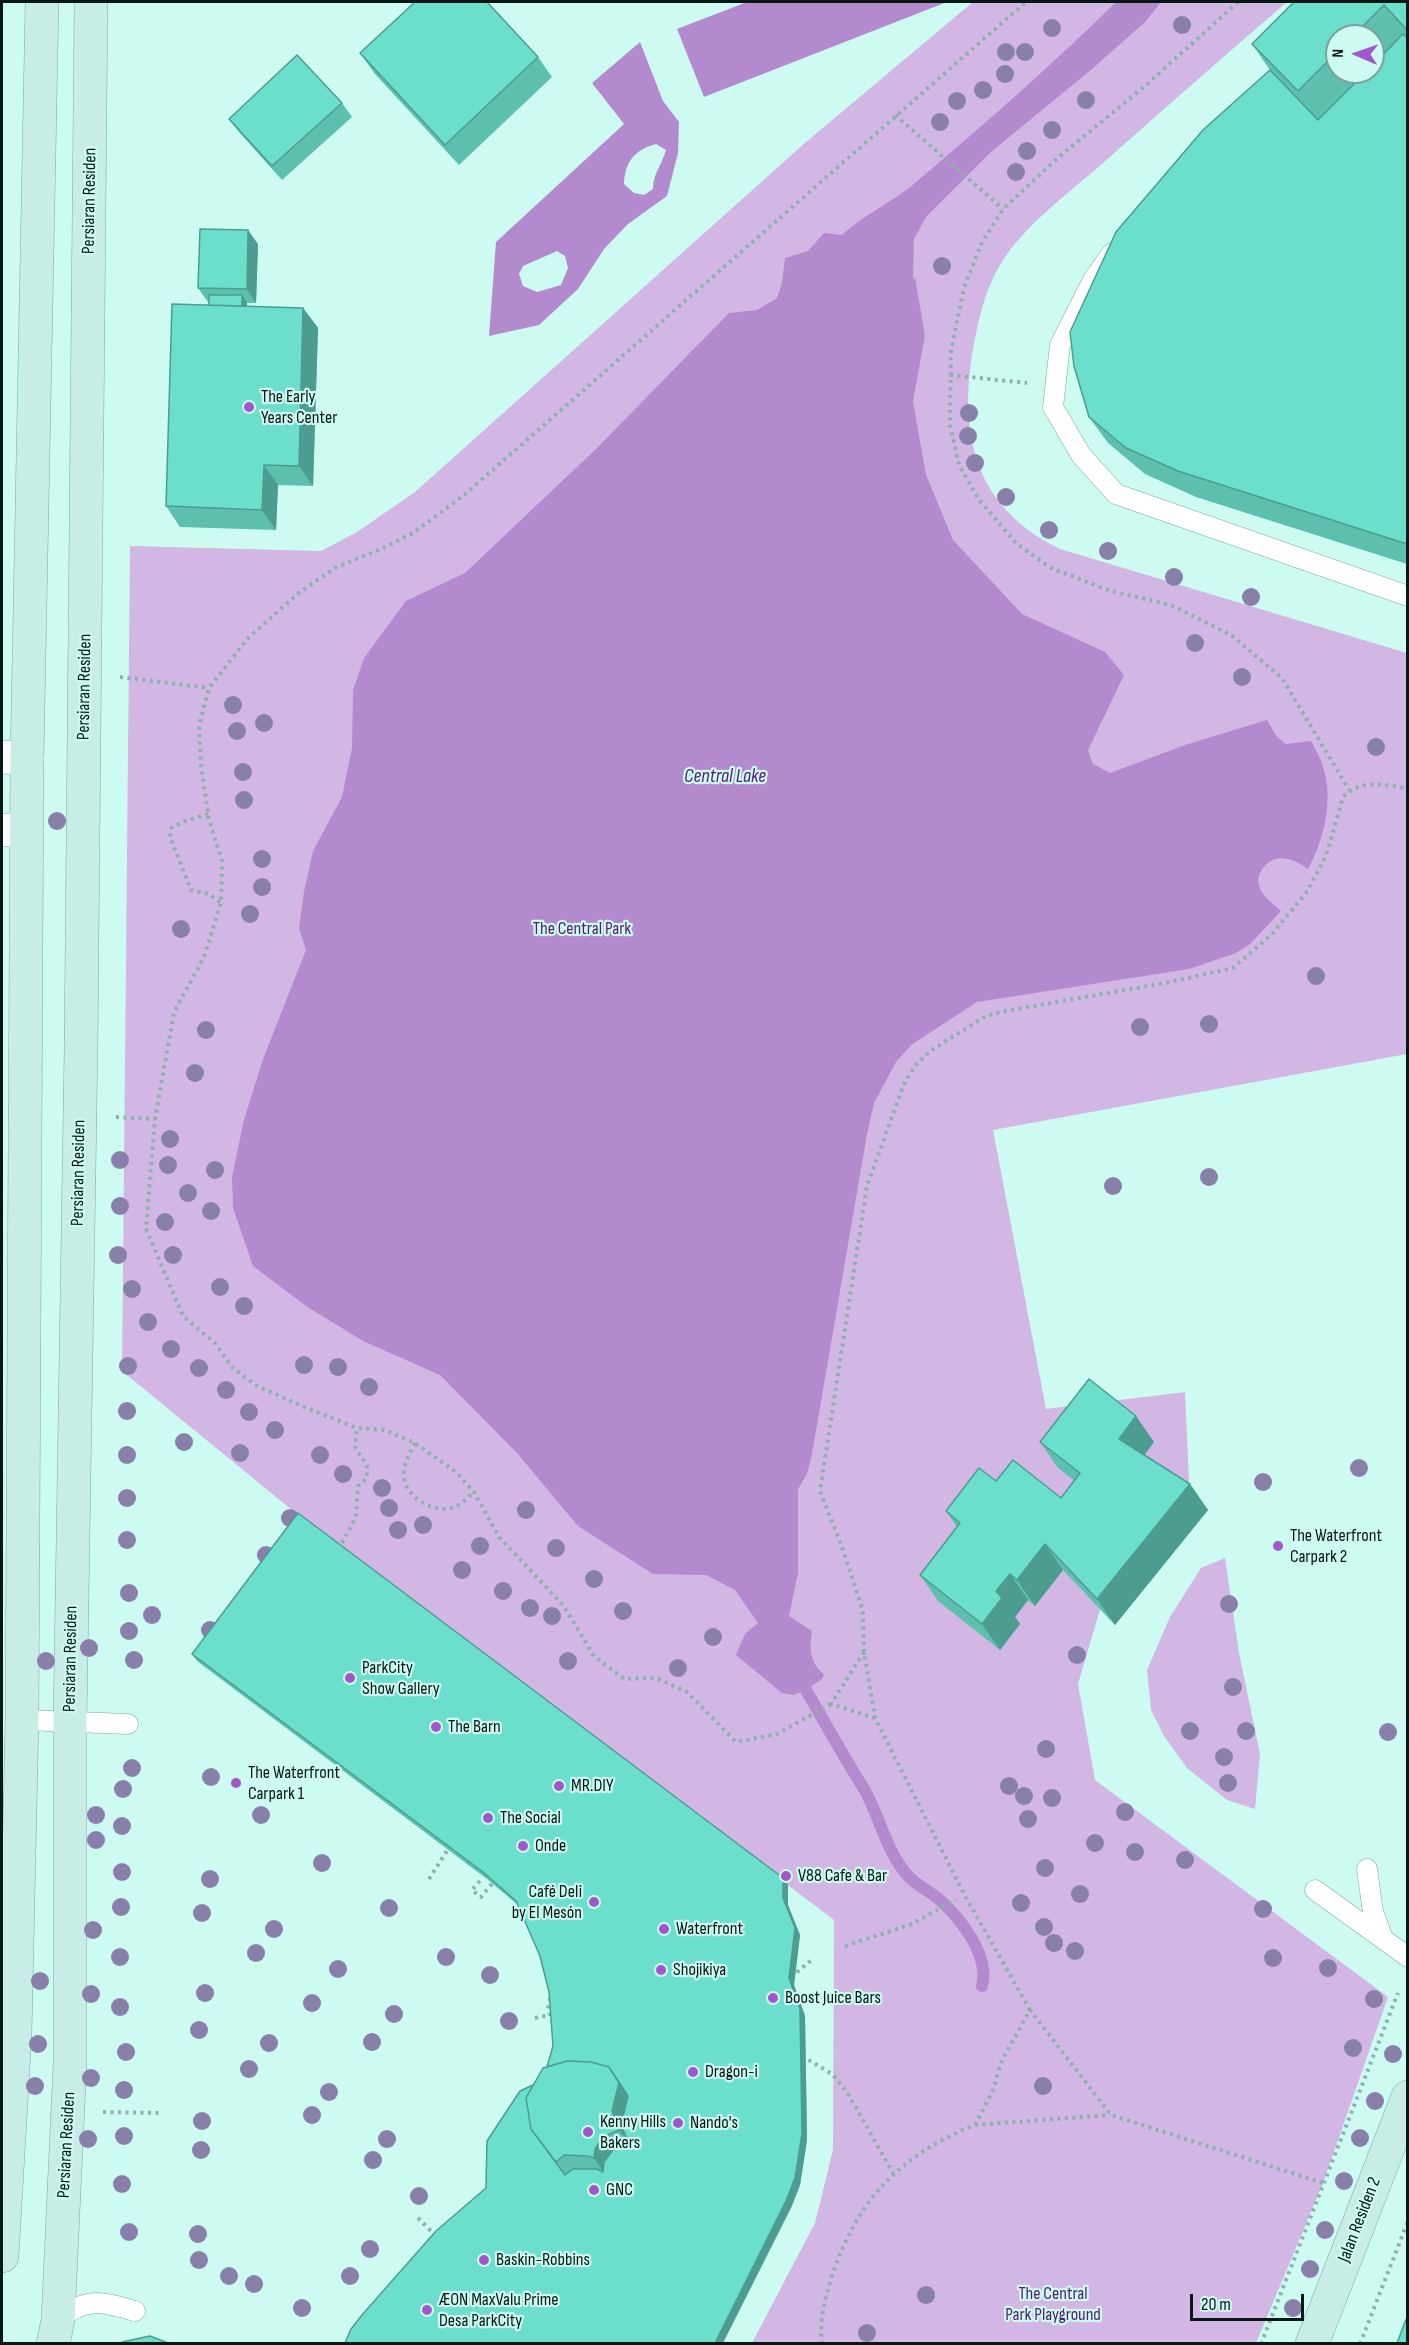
<!DOCTYPE html>
<html>
<head>
<meta charset="utf-8">
<style>
	body { margin:0 }
	#map { position:relative; width:1409px; height:2345px; overflow:hidden; background:#cdfbf2; font-family:"Sofia Sans Condensed",sans-serif }
	canvas { display:block }
	.frame { position:absolute; inset:0; border:3px solid #061714; pointer-events:none }
	.north { position:absolute; left:1325px; top:24px; width:60px; height:60px; box-sizing:border-box; background:#cdfbf2; border:2px solid #7da099; border-radius:50%; rotate:272deg; font-size:16px; font-weight:700; line-height:24px; text-align:center; color:#061714 }
	.north::after { content:''; display:block; margin:auto; width:21px; height:27px; background:#a157ca; clip-path:polygon(50% 0,100% 100%,50% 72%,0 100%) }
	.scale { position:absolute; left:1190px; top:2294px; width:114px; height:27px; box-sizing:border-box; border:3px solid #061714; border-top:0; padding-left:8px; font-size:18px; line-height:21px; white-space:nowrap; color:#061714; -webkit-text-stroke:4px #cdfbf2; paint-order:stroke }
</style>
</head>
<body>
<div id="map">
<canvas width="1409" height="2345"></canvas>
<div class="frame"></div>
<div class="north">N</div>
<div class="scale">20 m</div>
</div>
<script>
const context = document.querySelector('canvas').getContext('2d');
context.lineJoin = 'round';
function paint(path, color) { context.fillStyle = color; context.fill(path, 'evenodd'); }
function trace(path, color, width, dash) { context.strokeStyle = color; context.lineWidth = width; context.lineCap = dash ? 'butt' : 'round'; context.setLineDash(dash || []); context.stroke(path); }
function label(font, color, halo, rows, align = 'center') {
  context.font = font + ' "Sofia Sans Condensed",sans-serif'; context.lineWidth = 4.5; context.setLineDash([]); context.textBaseline = 'middle'; context.strokeStyle = halo; context.fillStyle = color; for (const [text, x, y, turn = 0] of rows) {
    context.save(); context.translate(x, y); context.rotate((+turn || 0) * Math.PI / 180); context.textAlign = isNaN(turn) ? turn : align; if (halo) context.strokeText(text, 0, 0); context.fillText(text, 0, 0); context.restore();
  }
}
paint(new Path2D(`
	M973,2H1287C1225,55 1164,109 1103,163C1070,192 1030,221 1005,257C988,282 981,309 975,338C957,428 971,506 1060,549L1407,653V1054L993,1130L1046,1409L1185,1392L1190,1504L1106,1589L1078,1684L1095,1780L1388,1997L1323,2183L1256,2343H752L815,2223L833,2150L834,1920L303,1519L122,1371L130,546L321,551L357,532L415,492L806,142Z
	M1225,1558L1239,1653L1260,1754L1255,1809L1227,1800L1187,1768L1164,1736L1151,1710L1147,1670L1170,1617L1201,1568Z`), '#d2b6e4');
paint(new Path2D(`
	M747,2H947L704,97L677,29Z
	M1116,2H1161L1145,22L1092,69L991,152L926,217L914,239L913,280L915,277L925,336L913,401L926,475L953,540L1022,614L1105,652L1124,675L1088,750L1093,764L1110,773L1185,745L1267,720L1277,737L1286,744L1311,741C1315,749 1321,758 1323,767C1334,799 1324,840 1308,869C1295,860 1277,851 1264,867C1260,871 1257,878 1259,885C1261,895 1273,904 1281,911L1250,944L1236,953L1189,969L977,1002L911,1045L896,1062L874,1103L867,1134L812,1454L807,1474L798,1489V1573L789,1616L812,1631C809,1647 810,1664 824,1674L822,1679L806,1690L793,1695L782,1693L736,1655L745,1634L758,1623L735,1590L706,1575L653,1574L578,1526L517,1453L440,1375L363,1341L306,1306L253,1266L233,1208L232,1177L244,1120L263,1059L306,950L299,928L304,892L313,851L342,797L352,748L353,690L364,658L406,601L465,573L596,449L729,313L757,310L777,298L782,283L785,258L808,251L824,233L842,235C862,216 887,205 909,188C980,128 1050,67 1116,2Z
	M640,42L663,101L679,122L678,153L667,196L628,224L604,249L578,289L539,325L489,336L496,242L624,124L592,83ZM656,144L666,150C662,165 653,173 653,189L644,195L634,193L624,184C625,162 634,150 656,144ZM557,251L565,256L568,268L561,285L537,292L523,286L519,274L523,266Z`), '#b48acf');
trace(new Path2D(`
	M806,1690C825,1723 844,1757 864,1789C880,1816 886,1853 910,1878C918,1886 931,1892 940,1900C961,1919 990,1956 982,1986`), '#b48acf', 12);
const lane = new Path2D(`
	M1112,253L1093,280L1060,345L1053,407L1081,455L1116,494L1408,596
	M22,1720L128,1724
	M1367,1869L1373,1912L1383,1939
	M1315,1890L1408,1957
	M58,2320C86,2296 103,2302 135,2311`);
const street = new Path2D(`
	M2,757L27,758
	M2,830H27`);
const secondary = new Path2D(`
	M2,2256L15,2034L22,1720L27,758L42,2
	M53,2344L58,2320L70,2063V1722L81,1048L91,2
	M1312,2344L1408,2097`);
trace(lane, '#7ca79f', 21);
trace(street, '#7ca79f', 34);
trace(secondary, '#7ca79f', 34);
trace(new Path2D(`
	M1238,2L1145,86L1059,157L1003,209L982,242L964,288L951,350L950,425L959,465L979,500L1017,544L1051,568L1111,591L1171,605L1231,635L1282,678L1349,790
	M895,115L1003,209
	M950,375L1027,383
	M120,677L209,688
	M208,814L185,821L171,828L170,837L191,890L209,894L220,902
	M116,1117L155,1119
	M415,1443C410,1453 404,1462 404,1474C403,1496 432,1513 452,1508C460,1506 468,1497 474,1492
	M342,1543L356,1517L358,1486L367,1478V1466L355,1447L357,1428
	M864,1652L831,1704L875,1718
	M831,1704L777,1734L736,1742L687,1692L656,1678L624,1679L594,1656L563,1605L499,1537L474,1492L456,1472L415,1443L385,1430L357,1428L304,1407L255,1385L232,1367L215,1343L183,1316L146,1229L155,1119L174,1012L204,957L221,903L222,861L209,820L201,765L199,726L209,688L248,638L300,592L335,568L381,549L413,533L463,496L1026,2
	M429,1879L450,1846
	M480,1881L472,1890L481,1897L495,1880
	M845,1946L912,1924L956,1899
	M791,1977L814,1958
	M550,1998L548,2009L551,2017
	M1030,2010L965,1896L875,1718L864,1652L863,1611L842,1547L820,1491L867,1186L893,1114L904,1084L915,1066L930,1051L986,1016L1005,1011L1165,983L1233,968L1272,934L1306,893L1326,856L1343,797C1359,779 1387,784 1408,789
	M535,2018L555,2014
	M802,2056L832,2074L847,2092L893,2173
	M103,2112L159,2113
	M975,2125L1110,2115
	M418,2218L436,2236
	M822,2344C819,2321 825,2298 832,2276C857,2200 901,2154 975,2125L993,2090L1002,2060L1030,2010L1111,2115L1323,2183
	M1261,2344L1398,1993
	M1360,2344L1408,2221`), '#8db1aa', 4, [3, 4.5]);
trace(lane, '#fff', 20);
trace(street, '#fff', 33);
trace(secondary, '#c8ece6', 33);
context.fillStyle = '#8980a9';
for (const [x, y] of [
	[1182,25],
	[1052,28],
	[1006,52],
	[1025,52],
	[1005,74],
	[983,90],
	[1086,100],
	[957,101],
	[940,122],
	[1052,130],
	[1027,151],
	[1016,172],
	[942,266],
	[969,413],
	[968,436],
	[975,463],
	[1006,497],
	[1049,530],
	[1108,551],
	[1174,577],
	[1251,597],
	[1195,643],
	[1242,677],
	[233,705],
	[264,723],
	[237,731],
	[1376,747],
	[243,772],
	[244,800],
	[57,821],
	[262,859],
	[262,887],
	[250,914],
	[181,929],
	[1316,976],
	[1209,1024],
	[1140,1027],
	[206,1030],
	[195,1073],
	[170,1139],
	[120,1160],
	[168,1165],
	[215,1170],
	[1209,1177],
	[1113,1186],
	[188,1193],
	[120,1206],
	[211,1211],
	[165,1222],
	[118,1255],
	[173,1255],
	[220,1287],
	[132,1289],
	[244,1306],
	[148,1322],
	[171,1349],
	[304,1365],
	[128,1366],
	[338,1367],
	[199,1368],
	[369,1387],
	[226,1390],
	[127,1411],
	[249,1412],
	[275,1430],
	[184,1442],
	[240,1453],
	[127,1455],
	[320,1455],
	[1359,1468],
	[343,1474],
	[1263,1482],
	[382,1488],
	[127,1498],
	[389,1508],
	[526,1510],
	[290,1518],
	[423,1525],
	[398,1530],
	[127,1540],
	[480,1546],
	[556,1548],
	[266,1555],
	[462,1570],
	[594,1579],
	[503,1591],
	[129,1593],
	[1229,1604],
	[530,1608],
	[623,1611],
	[152,1615],
	[552,1616],
	[210,1630],
	[129,1631],
	[713,1637],
	[89,1648],
	[1077,1655],
	[134,1660],
	[46,1661],
	[568,1661],
	[678,1668],
	[1233,1687],
	[1190,1731],
	[1246,1731],
	[1388,1732],
	[1046,1749],
	[1224,1757],
	[132,1768],
	[211,1777],
	[1228,1783],
	[1009,1786],
	[123,1789],
	[1024,1796],
	[1052,1798],
	[1125,1812],
	[96,1815],
	[261,1815],
	[1028,1819],
	[122,1826],
	[96,1840],
	[1095,1843],
	[1135,1852],
	[1185,1860],
	[322,1863],
	[1045,1868],
	[122,1872],
	[210,1879],
	[1080,1894],
	[1021,1903],
	[121,1907],
	[389,1908],
	[1263,1909],
	[202,1913],
	[1044,1927],
	[274,1929],
	[93,1930],
	[1054,1943],
	[1075,1951],
	[256,1953],
	[120,1957],
	[446,1957],
	[1273,1958],
	[1328,1968],
	[338,1969],
	[490,1975],
	[40,1981],
	[205,1993],
	[91,1994],
	[1374,1999],
	[312,2003],
	[120,2007],
	[394,2014],
	[509,2021],
	[199,2030],
	[372,2042],
	[269,2043],
	[38,2044],
	[1353,2048],
	[126,2052],
	[1393,2054],
	[249,2069],
	[91,2078],
	[35,2086],
	[1043,2086],
	[124,2090],
	[329,2092],
	[1375,2101],
	[312,2115],
	[202,2121],
	[124,2136],
	[1360,2138],
	[88,2139],
	[387,2139],
	[201,2150],
	[373,2160],
	[1344,2181],
	[122,2184],
	[419,2196],
	[1325,2230],
	[129,2232],
	[198,2234],
	[370,2249],
	[199,2260],
	[1310,2269],
	[229,2276],
	[350,2276],
	[254,2284],
	[926,2295],
	[302,2308],
	[1293,2308],
	[867,2333]
]) { context.beginPath(); context.arc(x, y, 9, 0, 2 * Math.PI); context.fill(); }
paint(new Path2D(`
	M1294,2H1407V564L1196,497L1145,474L1108,443L1089,417L1270,70L1252,44ZM1337,36H1373V72H1337Z
	M360,53L538,57L552,77L459,165L375,74Z
	M342,103L352,117L282,180L239,132L229,119Z
	M258,244L256,303H247V307L303,308L318,328L313,486L278,485L276,530L180,527L166,506L209,305V302H208L198,288Z
	M1040,1442H1154L1144,1455L1190,1484L1208,1510L1115,1625L1063,1570L1035,1606L1028,1600L1015,1617L1020,1624L1000,1650L938,1601L920,1575L957,1527L946,1511L996,1481L1061,1498L1075,1481L1058,1468Z
	M192,1654L788,1885V1905L800,1935L794,1985L805,2016L807,2140L800,2185L791,2208L486,2188L533,2085L547,2067L553,2046L549,1992L540,1956L518,1905L487,1879L197,1661Z`), '#5dc0af');
paint(new Path2D(`
	M248,230L258,244L256,303L247,289Z
	M242,295L247,302L246,327L241,320Z
	M303,308L318,328L313,486L299,466Z
	M264,465L278,485L276,530L262,510Z
	M1136,1416L1154,1442L1137,1465L1119,1439Z
	M1190,1484L1208,1510L1115,1625L1097,1599Z
	M1045,1544L1063,1570L1035,1606L1017,1580Z
	M1010,1574L1028,1600L1015,1617L1020,1624L1000,1650L982,1624L996,1591Z
	M783,1878L788,1885V1905L800,1935L794,1985L805,2016L807,2140L800,2185L791,2208L723,2343H715L783,1898Z
	M609,2067L633,2103L634,2150L619,2130L612,2111Z
	M603,2137L618,2157L608,2179L594,2158L595,2149Z`), '#4c9c8f');
const building = new Path2D(`
	M415,2H487L538,57L445,145L360,53Z
	M1294,2H1407V30L1384,5L1353,36H1337V52L1298,91L1252,44Z
	M1403,34L1407,38V544L1178,471L1126,448L1089,417L1074,366L1070,332L1116,232L1203,130L1270,70L1318,120L1366,72H1373V65Z
	M297,55L342,103L272,166L229,119Z
	M200,229L248,230L247,289L198,288Z
	M209,295H242V306L209,305Z
	M172,304L303,308L299,466L264,465L262,510L166,506Z
	M1089,1379L1136,1416L1119,1439L1190,1484L1097,1599L1045,1544L1017,1580L1010,1574L996,1591L1002,1598L982,1624L920,1575L960,1523L946,1511L979,1468L996,1481L1013,1460L1061,1498L1080,1473L1040,1442Z
	M298,1513L783,1878V1898L795,1928L789,1978L800,2009L802,2133L795,2178L786,2201L715,2343H345L351,2329L362,2315L436,2231L486,2188L487,2141L520,2091L533,2085L526,2098L531,2129L565,2175L573,2169H597L603,2172L604,2162L613,2150L629,2143L621,2125L628,2096L609,2067L591,2062L567,2061L547,2067L553,2046L549,1992L540,1956L516,1901L483,1872L192,1654Z
	M567,2061L591,2062L609,2067L619,2083L612,2111L619,2130L603,2137L595,2149L594,2158L588,2156L564,2155L556,2162L531,2129L526,2098L543,2068Z
	M1407,2317V2343H1397Z
	M150,2336L168,2343H121L122,2342Z`);
paint(building, '#6cdfcc');
trace(building, '#4c9c8f', 1.5);
for (const [x, y, r, color] of [
	[249,407,6,"#a157ca"],
	[1278,1546,6,"#a157ca"],
	[350,1678,6,"#a157ca"],
	[436,1727,6,"#a157ca"],
	[236,1783,6,"#a157ca"],
	[559,1786,6,"#a157ca"],
	[488,1818,6,"#a157ca"],
	[523,1846,6,"#a157ca"],
	[786,1876,6,"#a157ca"],
	[594,1902,6,"#a157ca"],
	[664,1929,6,"#a157ca"],
	[661,1970,6,"#a157ca"],
	[773,1998,6,"#a157ca"],
	[693,2072,6,"#a157ca"],
	[678,2123,6,"#a157ca"],
	[588,2132,6,"#a157ca"],
	[594,2190,6,"#a157ca"],
	[484,2260,6,"#a157ca"],
	[427,2310,6,"#a157ca"]
]) { const dot = new Path2D(); dot.arc(x, y, r, 0, 2 * Math.PI); context.fillStyle = color; context.fill(dot); trace(dot, '#cdfbf2', 2); }
label('18px', '#061714', '#cdfbf2', [
	["Persiaran Residen",90,201,-89],
	["Persiaran Residen",85,687,-89],
	["Persiaran Residen",79,1173,-89],
	["Persiaran Residen",71,1659,-89],
	["Persiaran Residen",67,2145,-87],
	["Jalan Residen 2",1360,2220,-69]
]);
label('18px', '#061714', '#cdfbf2', [
	["The Early",261,397],
	["Years Center",261,418],
	["The Waterfront",1290,1536],
	["Carpark 2",1290,1557],
	["ParkCity",362,1668],
	["Show Gallery",362,1689],
	["The Barn",448,1727],
	["The Waterfront",248,1773],
	["Carpark 1",248,1794],
	["MR.DIY",571,1786],
	["The Social",500,1818],
	["Onde",535,1846],
	["V88 Cafe & Bar",798,1876],
	["Café Deli",582,1892,"right"],
	["by El Mesón",582,1913,"right"],
	["Waterfront",676,1929],
	["Shojikiya",673,1970],
	["Boost Juice Bars",785,1998],
	["Dragon-i",705,2072],
	["Kenny Hills",600,2122],
	["Bakers",600,2143],
	["Nando's",690,2123],
	["GNC",606,2190],
	["Baskin-Robbins",496,2260],
	["ÆON MaxValu Prime",439,2300],
	["Desa ParkCity",439,2321]
], 'left');
label('18px', '#521b6d', '#cdfbf2', [
	["The Central Park",582,929],
	["The Central",1053,2294],
	["Park Playground",1053,2315]
]);
label('italic 20px', '#572072', '#cdfbf2', [
	["Central Lake",725,777]
]);
</script>
</body>
</html>
